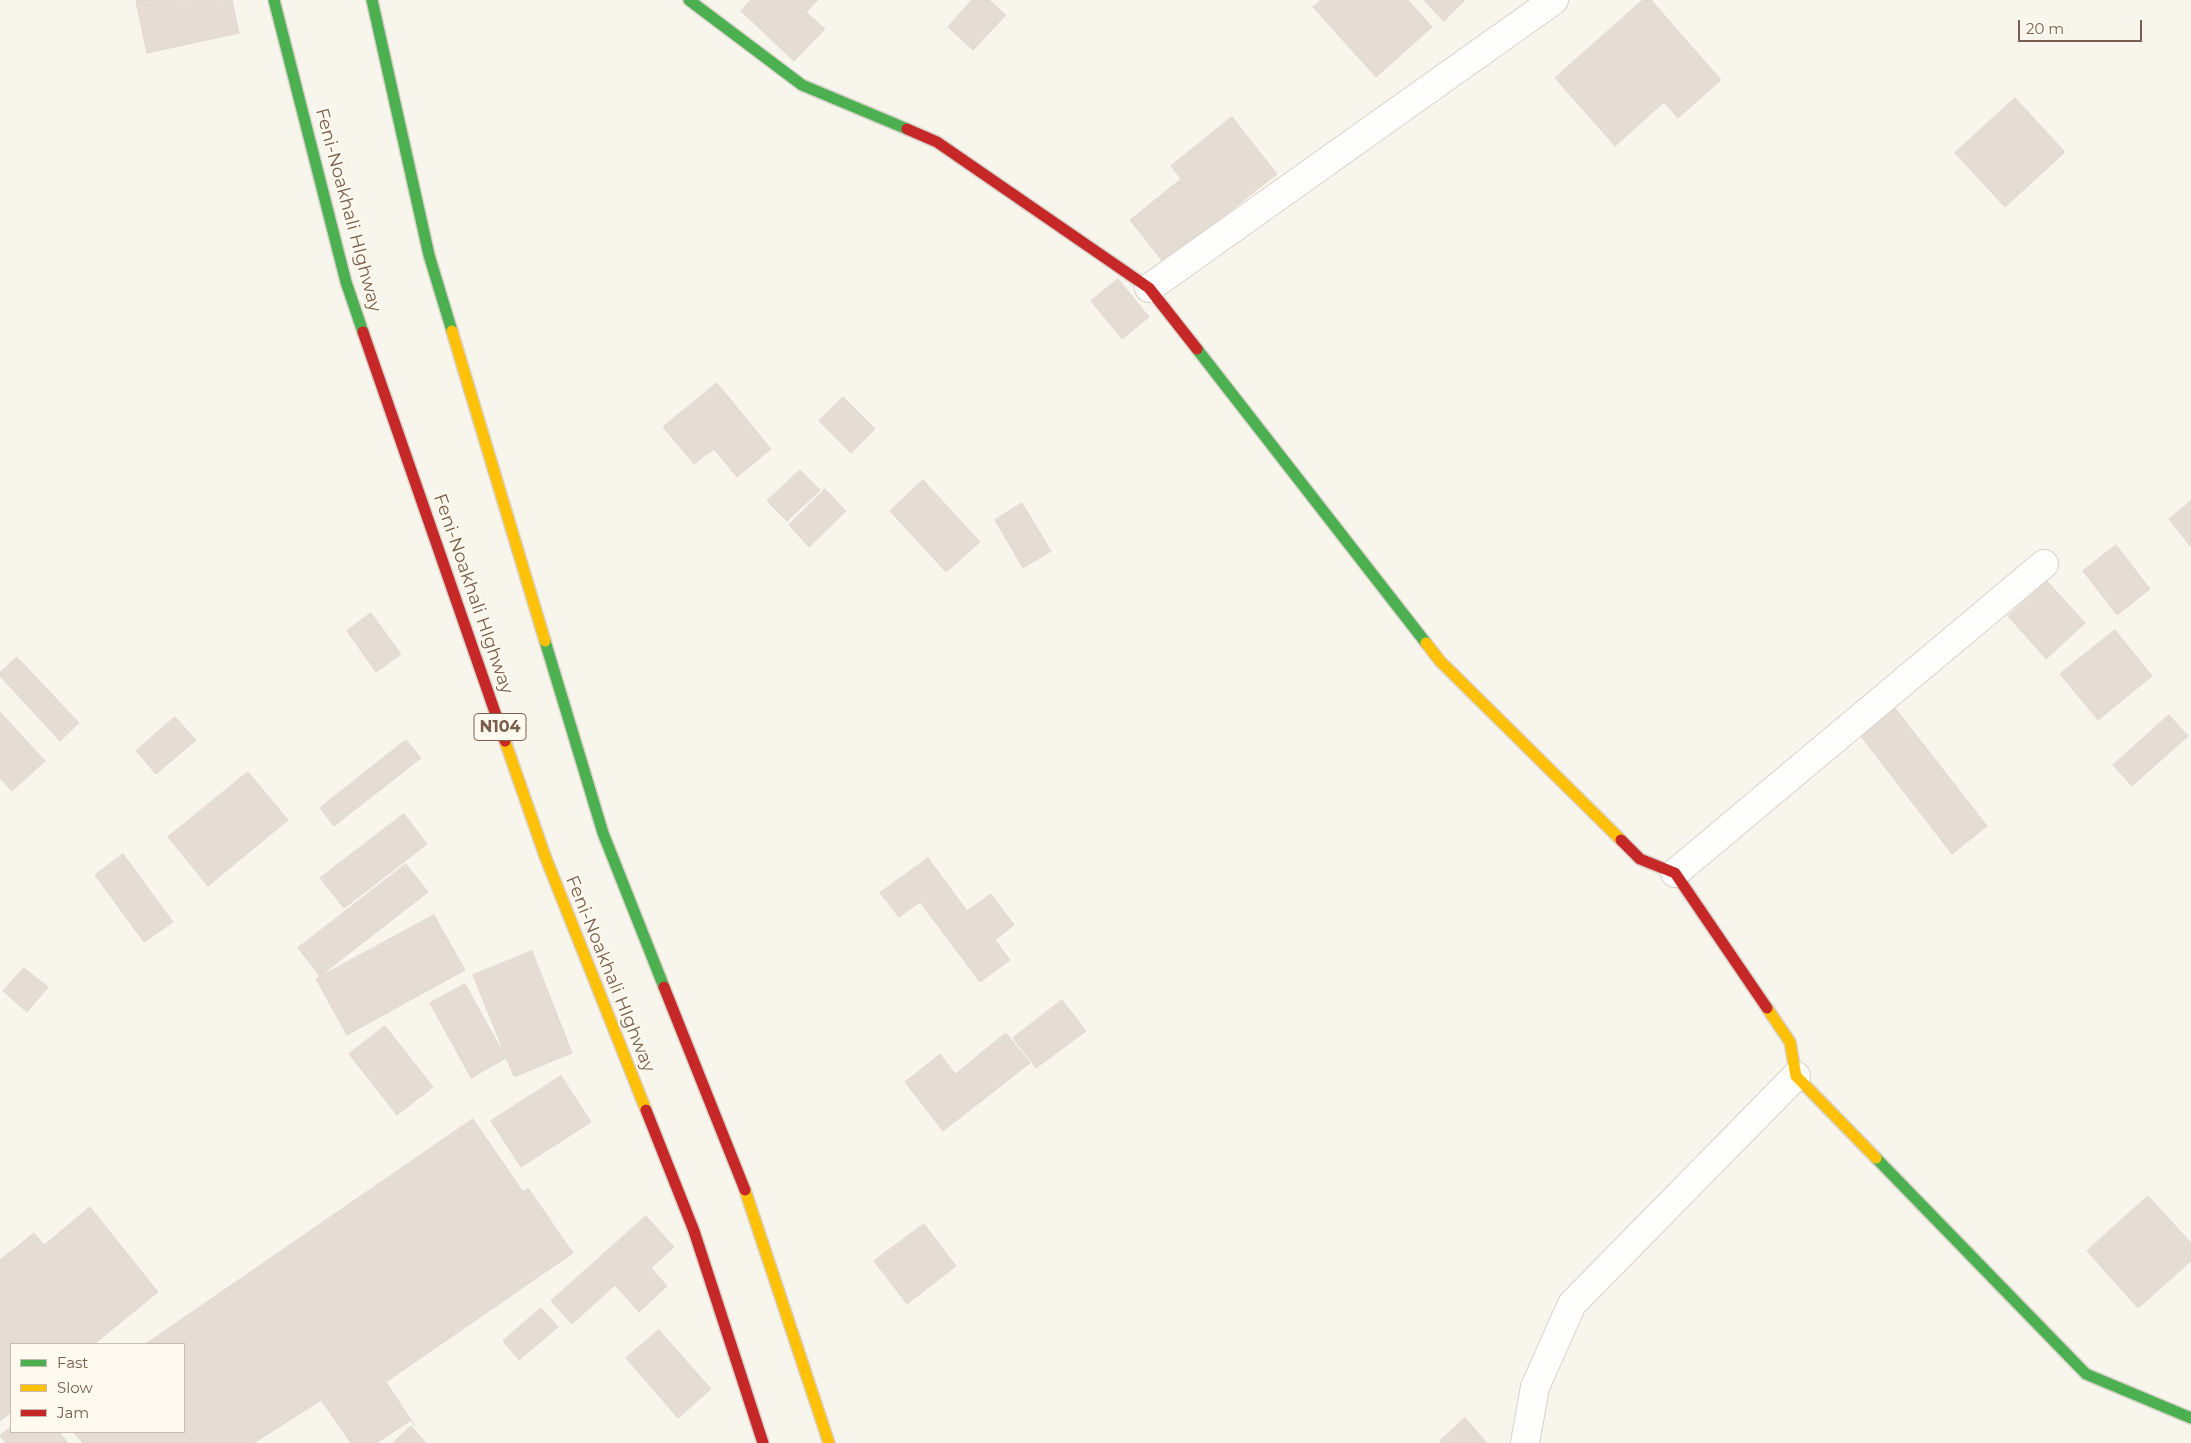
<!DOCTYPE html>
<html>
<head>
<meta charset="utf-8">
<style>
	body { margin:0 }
	#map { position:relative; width:2191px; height:1443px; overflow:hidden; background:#f8f5ed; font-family:Montserrat,sans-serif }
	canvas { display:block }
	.legend { position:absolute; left:10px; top:1343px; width:175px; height:90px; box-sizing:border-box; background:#fffaef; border:1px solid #c9bcad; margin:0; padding:6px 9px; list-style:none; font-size:15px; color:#785e4b }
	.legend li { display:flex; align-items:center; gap:10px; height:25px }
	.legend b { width:25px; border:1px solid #c9bcad }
	.scale { position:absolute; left:2018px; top:20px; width:124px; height:22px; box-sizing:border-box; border:2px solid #785e4b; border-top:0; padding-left:6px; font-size:15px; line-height:18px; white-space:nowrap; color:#785e4b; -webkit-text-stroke:4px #fffaef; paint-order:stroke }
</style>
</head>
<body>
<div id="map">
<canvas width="2191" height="1443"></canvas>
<ul class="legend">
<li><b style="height:6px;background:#4caf50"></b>Fast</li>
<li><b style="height:6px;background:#ffc107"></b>Slow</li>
<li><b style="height:6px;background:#c62828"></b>Jam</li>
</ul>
<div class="scale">20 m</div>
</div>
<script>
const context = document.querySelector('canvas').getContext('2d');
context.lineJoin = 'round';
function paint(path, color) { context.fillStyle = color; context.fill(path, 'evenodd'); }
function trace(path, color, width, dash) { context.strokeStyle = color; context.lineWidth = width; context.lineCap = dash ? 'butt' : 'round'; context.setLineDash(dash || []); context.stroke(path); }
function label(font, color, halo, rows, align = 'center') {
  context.font = font + ' Montserrat,sans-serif'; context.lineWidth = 4; context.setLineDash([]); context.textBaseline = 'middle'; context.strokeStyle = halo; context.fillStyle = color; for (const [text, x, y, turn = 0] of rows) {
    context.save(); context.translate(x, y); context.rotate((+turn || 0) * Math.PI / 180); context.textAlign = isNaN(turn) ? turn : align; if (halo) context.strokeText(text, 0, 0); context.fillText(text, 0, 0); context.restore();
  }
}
const building = new Path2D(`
	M232,0L239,33L147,53L136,1Z
	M751,0H818L806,12L825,29L794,61L741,11Z
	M972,0H989L1006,15L973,50L948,27Z
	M1321,0H1408L1432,27L1376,77L1313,7Z
	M1424,0H1465L1444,21Z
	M1643,0H1651L1721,80L1678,118L1664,102L1615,146L1555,78Z
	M2015,98L2065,152L2005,207L1955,153Z
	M1232,117L1277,174L1164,263L1130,220L1181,179L1171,166Z
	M1118,279L1149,317L1122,339L1091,301Z
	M717,383L771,449L737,477L714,449L694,464L663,427Z
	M843,397L875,429L851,453L819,421Z
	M800,470L820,490L787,521L767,501Z
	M923,480L980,542L946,572L890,511Z
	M825,489L846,511L809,547L789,525Z
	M2191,501V547L2169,519Z
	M1022,503L1051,551L1023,568L995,520Z
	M2116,545L2150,589L2117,615L2083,571Z
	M2047,581L2085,623L2046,659L2008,616Z
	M371,613L401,654L376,672L347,631Z
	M2115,630L2152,676L2098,720L2060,674Z
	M17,657L79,723L60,741L0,676V673Z
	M1895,708L1987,826L1952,854L1860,735Z
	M0,712L45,761L12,791L0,778Z
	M2169,715L2188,736L2132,786L2113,765Z
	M175,717L196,740L156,774L136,751Z
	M406,740L421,758L334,826L320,808Z
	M248,772L288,820L208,886L168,837Z
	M404,814L427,844L344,908L320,878Z
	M123,854L173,922L144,942L95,875Z
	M928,858L967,911L991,894L1014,925L995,940L1010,960L980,982L920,902L899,917L880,893Z
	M406,864L428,892L320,976L298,948Z
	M434,915L465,970L347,1035L316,979Z
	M532,951L572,1053L514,1077L473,975Z
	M24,968L48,987L27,1012L3,991Z
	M465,984L506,1058L471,1078L430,1003Z
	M1062,1000L1086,1031L1036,1068L1013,1038Z
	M385,1026L433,1087L397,1115L349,1054Z
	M1006,1033L1030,1063L943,1131L905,1082L940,1054L955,1074Z
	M561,1076L591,1122L521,1167L491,1121Z
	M473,1119L523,1192L528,1188L573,1253L386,1382L415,1426L411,1420L377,1443H351L321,1400L254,1443H83L73,1432H184V1344H146Z
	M2148,1196L2191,1243V1261L2138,1308L2087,1251Z
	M90,1207L158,1292L94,1344H11V1412L0,1421V1260L34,1233L44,1245Z
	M646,1216L674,1247L651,1268L667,1286L639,1312L615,1285L572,1324L551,1301Z
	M924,1224L956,1266L907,1304L874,1261Z
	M541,1308L558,1327L519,1360L503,1341Z
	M659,1330L711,1389L678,1418L626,1358Z
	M1465,1418L1487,1443H1442L1440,1441Z
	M411,1426L426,1443H393Z
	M11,1427V1432H59L68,1443H6L0,1436Z`);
paint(building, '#e5ddd4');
trace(building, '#e1d8cf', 1);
const street = new Path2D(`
	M1149,288L1554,0
	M1675,873L2044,564
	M1525,1443L1535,1387L1572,1304L1796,1076`);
const fast = new Path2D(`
	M274,0L346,282L363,332
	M372,0L429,255L452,331
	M689,0L802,85L907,129
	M1197,349L1426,643
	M545,641L603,833L664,987
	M1876,1158L2086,1374L2191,1418`);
const slow = new Path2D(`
	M452,331L545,641
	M1426,643L1440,661L1621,840
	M505,741L545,856L646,1110
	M1767,1008L1790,1042L1796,1076L1876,1158
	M745,1190L829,1443`);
const jam = new Path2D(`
	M907,129L937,142L1149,288L1197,349
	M363,332L505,741
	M1621,840L1640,859L1675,873L1767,1008
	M664,987L745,1190
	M646,1110L694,1231L763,1443`);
trace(street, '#d7d2cb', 30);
trace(fast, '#d8d2ca', 14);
trace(slow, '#d8d2ca', 14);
trace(jam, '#d8d2ca', 14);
trace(street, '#fefefc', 28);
trace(fast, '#4caf50', 11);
trace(slow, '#ffc107', 11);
trace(jam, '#c62828', 11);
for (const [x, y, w] of [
	[500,727,52]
]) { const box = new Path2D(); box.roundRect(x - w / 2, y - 13.5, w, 27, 4); context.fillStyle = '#fffaef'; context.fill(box); trace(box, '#785e4b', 1); }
label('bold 16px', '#785e4b', null, [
	["N104",500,727]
]);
label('18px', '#785e4b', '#fffaef', [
	["Feni-Noakhali HIghway",348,210,75],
	["Feni-Noakhali HIghway",473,594,71],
	["Feni-Noakhali HIghway",610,974,68]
]);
</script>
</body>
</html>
